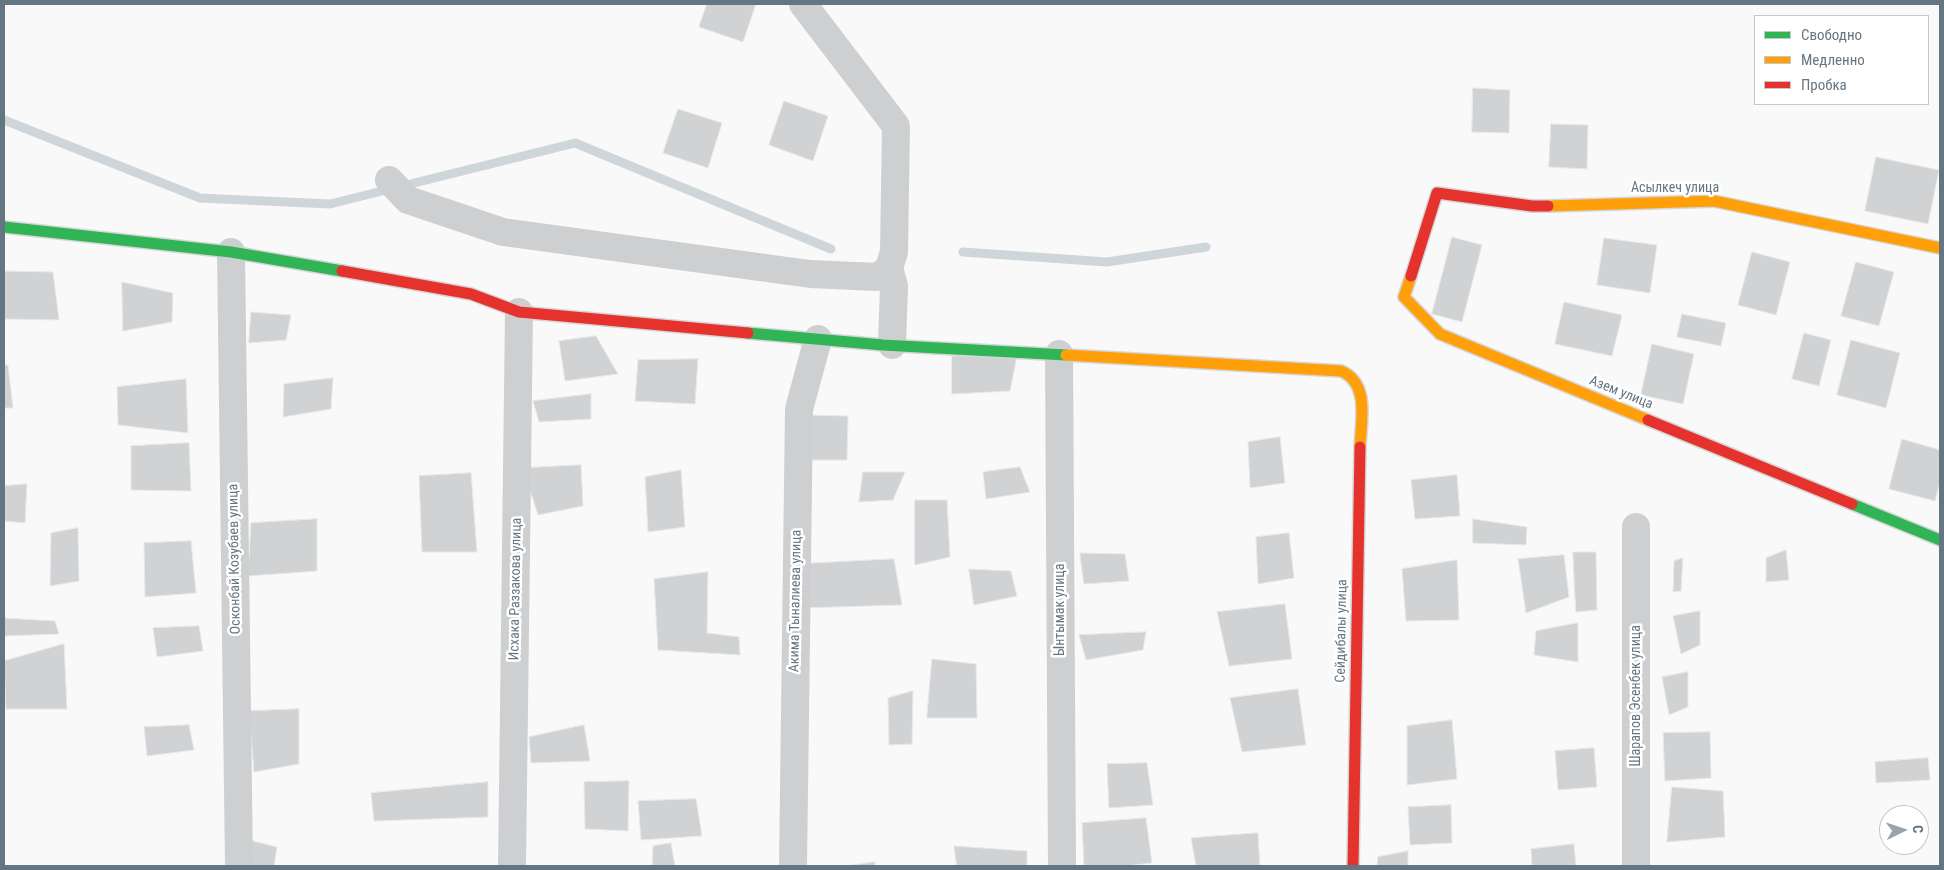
<!DOCTYPE html>
<html>
<head>
<meta charset="utf-8">
<style>
	body { margin:0 }
	#map { position:relative; width:1944px; height:870px; overflow:hidden; background:#f9f9f9; font-family:"Roboto Condensed",sans-serif }
	canvas { display:block }
	.frame { position:absolute; inset:0; border:5px solid #657683; pointer-events:none }
	.legend { position:absolute; left:1754px; top:15px; width:175px; height:90px; box-sizing:border-box; background:#fff; border:1px solid #c1c8cd; margin:0; padding:6px 9px; list-style:none; font-size:15px; color:#657683 }
	.legend li { display:flex; align-items:center; gap:10px; height:25px }
	.legend b { width:25px; border:1px solid #c1c8cd }
	.north { position:absolute; left:1879px; top:805px; width:50px; height:50px; box-sizing:border-box; background:#fff; border:1px solid #c1c8cd; border-radius:50%; rotate:86deg; font-size:14px; font-weight:700; line-height:20px; text-align:center; color:#657683 }
	.north::after { content:''; display:block; margin:auto; width:18px; height:22px; background:#99a4ac; clip-path:polygon(50% 0,100% 100%,50% 72%,0 100%) }
</style>
</head>
<body>
<div id="map">
<canvas width="1944" height="870"></canvas>
<div class="frame"></div>
<ul class="legend">
<li><b style="height:6px;background:#30b455"></b>Свободно</li>
<li><b style="height:6px;background:#ff9f0a"></b>Медленно</li>
<li><b style="height:6px;background:#e5322d"></b>Пробка</li>
</ul>
<div class="north">С</div>
</div>
<script>
const context = document.querySelector('canvas').getContext('2d');
context.lineJoin = 'round';
function trace(path, color, width, dash) { context.strokeStyle = color; context.lineWidth = width; context.lineCap = dash ? 'butt' : 'round'; context.setLineDash(dash || []); context.stroke(path); }
function paint(path, color) { context.fillStyle = color; context.fill(path, 'evenodd'); }
function label(font, color, halo, rows, align = 'center') {
  context.font = font + ' "Roboto Condensed",sans-serif'; context.lineWidth = 5; context.setLineDash([]); context.textBaseline = 'middle'; context.strokeStyle = halo; context.fillStyle = color; for (const [text, x, y, turn = 0] of rows) {
    context.save(); context.translate(x, y); context.rotate((+turn || 0) * Math.PI / 180); context.textAlign = isNaN(turn) ? turn : align; if (halo) context.strokeText(text, 0, 0); context.fillText(text, 0, 0); context.restore();
  }
}
trace(new Path2D(`
	M4,120L200,198L330,204L575,143L831,249
	M963,252L1107,262L1206,247`), '#ced6d9', 9);
const building = new Path2D(`
	M707,4H756L743,42L699,27Z
	M1473,88L1510,90L1509,133L1472,132Z
	M784,101L828,116L813,161L769,145Z
	M678,109L722,123L708,168L663,153Z
	M1551,124L1588,125L1587,169L1549,167Z
	M1876,157L1939,170L1928,224L1865,211Z
	M1452,237L1482,245L1462,322L1432,314Z
	M1604,238L1657,245L1650,293L1597,285Z
	M1752,252L1790,262L1776,315L1738,305Z
	M1856,262L1894,272L1879,326L1841,316Z
	M4,271L53,272L59,320L4,319Z
	M122,282L173,293L172,322L123,331Z
	M1564,302L1622,315L1612,356L1555,344Z
	M251,312L291,315L286,340L249,343Z
	M1682,314L1726,323L1721,346L1677,337Z
	M1804,333L1831,340L1819,386L1792,379Z
	M596,336L618,374L565,381L559,341Z
	M1851,340L1900,353L1886,408L1837,395Z
	M1652,344L1694,354L1683,404L1641,395Z
	M952,356H1017L1010,391L952,394Z
	M698,359L695,404L635,401L638,360Z
	M4,365H8L13,408H4Z
	M333,378L331,409L283,417L284,384Z
	M186,379L188,433L118,425L117,387Z
	M591,394V419L539,422L533,401Z
	M805,415L848,416L847,460H802Z
	M1280,437L1285,483L1250,488L1248,442Z
	M1902,439L1940,450V482L1935,501L1889,489Z
	M189,443L191,491L131,490V446Z
	M581,465L583,506L538,515L523,468Z
	M1020,467L1030,492L986,499L983,472Z
	M681,470L685,527L648,532L645,477Z
	M863,472H905L893,500L859,502Z
	M471,473L477,552H422L419,476Z
	M1457,475L1460,516L1415,519L1411,480Z
	M27,484L25,523L4,521V486Z
	M915,500H947L950,557L915,565Z
	M317,519V571L248,576L251,523Z
	M1473,519L1527,527L1526,545L1473,543Z
	M78,528L79,581L50,586L51,533Z
	M1289,533L1294,578L1258,584L1256,537Z
	M191,541L196,593L145,597L144,543Z
	M1786,550L1789,580L1766,582V558Z
	M1573,552H1596L1597,610L1576,612Z
	M1080,553L1125,554L1129,581L1084,584Z
	M1564,555L1569,597L1526,613L1518,559Z
	M1683,558L1681,591L1673,592L1674,561Z
	M894,559L902,605L801,608L798,564Z
	M1457,560L1459,620L1406,621L1402,569Z
	M969,569L1011,571L1017,596L974,605Z
	M708,572L707,633L739,637L740,655L658,650L654,579Z
	M1285,604L1292,659L1229,666L1217,612Z
	M1700,611V645L1681,654L1673,616Z
	M4,618L55,621L59,634L4,636Z
	M1578,623V662L1534,655L1536,631Z
	M199,626L203,651L157,657L153,628Z
	M1146,632L1143,650L1086,660L1079,635Z
	M64,644L67,709H6L4,661Z
	M932,659L976,664L977,718H927Z
	M1688,672V707L1669,715L1662,677Z
	M1298,689L1306,745L1242,752L1230,698Z
	M913,691L912,744L889,745L888,698Z
	M299,709V764L254,772L249,711Z
	M1452,720L1457,779L1407,785V726Z
	M189,725L194,750L147,756L144,727Z
	M584,725L590,761L531,763L529,737Z
	M1710,732L1711,778L1665,781L1663,733Z
	M1594,748L1597,787L1558,790L1555,751Z
	M1928,758L1930,780L1876,783L1875,762Z
	M1147,763L1153,805L1109,808L1107,764Z
	M629,781L628,831L585,829L584,782Z
	M488,782V817L374,821L371,793Z
	M1672,787L1723,791L1725,837L1667,842Z
	M696,799L702,836L641,840L638,801Z
	M1451,805L1452,843L1410,845L1408,807Z
	M1146,818L1152,863L1125,866H1084L1082,823Z
	M1258,833L1260,866H1196L1191,838Z
	M249,840L277,847L274,866H250Z
	M671,843L675,866H652L653,846Z
	M1574,844L1576,866H1532L1531,849Z
	M954,846L1027,851V866H957Z
	M1408,851V866H1377L1378,857Z
	M875,862V866H845Z`);
paint(building, '#d0d2d3');
trace(building, '#e8e8e8', 1);
const fast = new Path2D(`
	M4,227L231,252L342,271
	M748,333L883,345L1066,355
	M1852,504L1940,540`);
const slow = new Path2D(`
	M1548,206L1714,201L1940,248
	M1411,276L1404,297L1440,334L1648,420
	M1066,355L1341,371C1370,383 1361,421 1360,447`);
const jam = new Path2D(`
	M342,271L471,294L519,312L748,333
	M1411,276L1437,193L1532,206H1548
	M1648,420L1852,504
	M1353,866L1360,447`);
trace(fast, '#d5d6d7', 14);
trace(slow, '#d5d6d7', 14);
trace(jam, '#d5d6d7', 14);
trace(new Path2D(`
	M389,180L408,200L503,232L810,274L878,277L889,268L894,252L896,126L803,4
	M231,252L239,866
	M889,268L894,286L892,345
	M1059,354L1062,866
	M512,866L519,312
	M793,866L799,409L818,339
	M1636,866V527`), '#cecfd0', 28);
trace(fast, '#30b455', 11);
trace(slow, '#ff9f0a', 11);
trace(jam, '#e5322d', 11);
label('14px', '#657683', '#fff', [
	["Асылкеч улица",1675,188],
	["Азем улица",1621,393,22],
	["Осконбай Козубаев улица",235,559,-91],
	["Исхака Раззакова улица",516,589,-89],
	["Акима Тыналиева улица",796,601,-89],
	["Ынтымак улица",1060,610,-90],
	["Сейдибалы улица",1342,631,-89],
	["Шарапов Эсенбек улица",1636,696,-90]
]);
</script>
</body>
</html>
